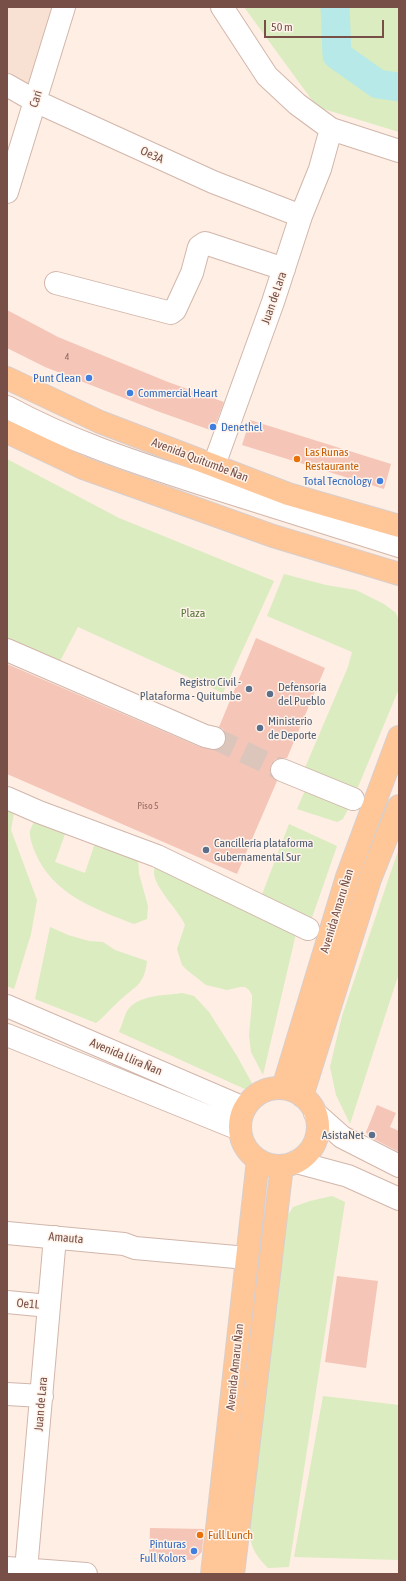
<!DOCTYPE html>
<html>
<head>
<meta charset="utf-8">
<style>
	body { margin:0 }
	#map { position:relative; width:406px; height:1581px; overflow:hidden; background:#feeee3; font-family:"Asap Condensed",sans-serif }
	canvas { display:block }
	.frame { position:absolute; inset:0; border:8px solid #774f47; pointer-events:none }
	.scale { position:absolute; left:264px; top:20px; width:120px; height:18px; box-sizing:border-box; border:2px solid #774f47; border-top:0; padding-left:5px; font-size:12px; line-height:14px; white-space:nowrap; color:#774f47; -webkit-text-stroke:3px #fff3ea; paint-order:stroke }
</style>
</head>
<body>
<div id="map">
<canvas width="406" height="1581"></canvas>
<div class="frame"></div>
<div class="scale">50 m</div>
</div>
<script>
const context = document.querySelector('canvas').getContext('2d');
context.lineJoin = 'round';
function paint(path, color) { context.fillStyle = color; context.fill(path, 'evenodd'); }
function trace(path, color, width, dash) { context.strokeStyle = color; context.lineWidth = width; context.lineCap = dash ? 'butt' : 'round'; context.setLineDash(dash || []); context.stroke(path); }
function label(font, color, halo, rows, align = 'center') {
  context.font = font + ' "Asap Condensed",sans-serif'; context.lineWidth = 3; context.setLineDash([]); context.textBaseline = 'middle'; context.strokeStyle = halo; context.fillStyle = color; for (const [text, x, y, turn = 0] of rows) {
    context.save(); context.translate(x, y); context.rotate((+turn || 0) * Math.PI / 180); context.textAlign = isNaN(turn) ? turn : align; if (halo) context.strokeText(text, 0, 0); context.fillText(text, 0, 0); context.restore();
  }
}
paint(new Path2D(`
	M7,7H55L30,90L7,77Z`), '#f8e1d3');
paint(new Path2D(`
	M244,7H399V132L317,107Z
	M7,459L119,518L274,581L223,693L78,627L58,665L7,644Z
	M284,574L326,585L356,590L384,604L396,613L399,621L398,691L353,799L343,819L337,822L297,809L309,781L301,777L348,667L352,652L267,616Z
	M7,798L16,801L11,830L37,900L31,934L14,989L7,986Z
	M39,812L69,823L55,862L85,873L98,834L138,856L139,874L148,906L147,919L134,924C95,909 52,894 35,852C33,847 29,837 30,831C32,825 36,818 39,812Z
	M289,824L337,846L308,929L298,925L263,1075L251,1052L249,1035L252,1003V995L249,990L245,987H240L227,990L206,985L187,970L182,965L177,949L185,925C179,910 154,888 154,872C154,867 156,861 157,856L258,905Z
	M399,848V973L350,1124L336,1095L330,1067L342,1016Z
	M50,927L68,935L89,941L103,942L115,950L147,961C144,987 134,986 117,1003C110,1009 104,1017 96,1023L35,999Z
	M182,993L194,996L209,1012L237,1056L254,1087L247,1090L119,1032C122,1025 124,1017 127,1011C138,994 165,996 182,993Z
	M332,1196L345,1202L289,1567L268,1568C253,1553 252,1547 247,1527L288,1215L293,1207L310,1201Z
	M323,1396L399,1405V1560L294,1557Z`), '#daecc0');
trace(new Path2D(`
	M335,7L337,55L378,84L399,87`), '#b6e9e7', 29);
paint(new Path2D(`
	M7,310L58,337L168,382L224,402L213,431L157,411L45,367L7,348Z
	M250,420L391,464L384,489L242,445Z
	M256,638L325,668L287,758H280L275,760L271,765L270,772L272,777L277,781L237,874L7,774V664L200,747L217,750L223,746L226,740V734L223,729L219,727Z
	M377,1105L396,1113L390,1127L399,1131V1152L368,1136L366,1132Z
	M337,1276L378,1281L366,1368L325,1362Z
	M150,1528L204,1529L202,1552L193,1560L149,1559Z`), '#f5c5b8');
trace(new Path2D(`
	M214,738L282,770`), '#dcc6bc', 22, [22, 11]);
const minor = new Path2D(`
	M222,7L267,76L297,104L331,129L399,151
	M7,85L35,101L213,182L301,216
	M7,192L64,7
	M56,283L171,313L175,310L192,273L199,247L205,243L284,269
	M7,407C67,440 134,462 199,483C266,504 332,525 399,546
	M214,465L273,302L301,216L320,169L331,129
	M7,650L205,736L214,738
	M282,770L353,799
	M7,798L39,812L157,856L308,929
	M7,1006L244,1108
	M7,1035L239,1129
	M315,1113L342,1137L399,1166
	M296,1162L348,1176L399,1199
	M7,1233L124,1244L135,1248L247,1258
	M7,1302L49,1306
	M7,1394L42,1396
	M7,1568L86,1574
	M26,1570L55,1237`);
const major = new Path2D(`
	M7,378L100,422L288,494L399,526
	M7,432L83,468L273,536L399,574
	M283,1088L347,877L399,737
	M240 1127a39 39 0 1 1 78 0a39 39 0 1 1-78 0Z
	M302,1096L370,879L399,806
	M212,1574L258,1160
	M233,1574L282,1166`);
trace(minor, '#d2b6ab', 24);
trace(major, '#d9cecb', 24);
trace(minor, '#fff', 22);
trace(major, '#ffc698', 22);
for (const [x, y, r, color] of [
	[89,378,4,"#3f7fe0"],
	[130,393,4,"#3f7fe0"],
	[213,427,4,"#3f7fe0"],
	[297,459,4,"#e8710a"],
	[380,481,4,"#3f7fe0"],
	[249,689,4,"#5c6f8a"],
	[270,694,4,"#5c6f8a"],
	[260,728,4,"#5c6f8a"],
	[206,850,4,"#5c6f8a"],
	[372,1135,4,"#5c6f8a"],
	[200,1535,4,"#e8710a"],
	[194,1551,4,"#3f7fe0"]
]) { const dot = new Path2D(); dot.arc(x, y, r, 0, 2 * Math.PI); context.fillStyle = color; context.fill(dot); trace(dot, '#fff3ea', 1.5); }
label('10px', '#966c63', null, [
	["4",67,357],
	["Piso 5",148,806]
]);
label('12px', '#774f47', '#fff3ea', [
	["Cari",36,99,-73],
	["Oe3A",152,155,24],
	["Juan de Lara",274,298,-71],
	["Avenida Quitumbe Ñan",200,460,21],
	["Avenida Amaru Ñan",337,911,-73],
	["Avenida Llira Ñan",126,1057,23],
	["Amauta",66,1238,5],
	["Oe1L",28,1304,5],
	["Avenida Amaru Ñan",235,1367,-84],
	["Juan de Lara",41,1404,-85]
]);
label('12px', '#366cbe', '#fff3ea', [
	["Punt Clean",81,378],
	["Commercial Heart",138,393,"left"],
	["Denethel",221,427,"left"],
	["Total Tecnology",372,481],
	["Pinturas",186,1544],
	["Full Kolors",186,1558]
], 'right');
label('12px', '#c56008', '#fff3ea', [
	["Las Runas",305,452],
	["Restaurante",305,466],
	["Full Lunch",208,1535]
], 'left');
label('12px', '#58783c', '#fff3ea', [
	["Plaza",193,613]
]);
label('12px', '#4e5e75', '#fff3ea', [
	["Registro Civil -",241,682,"right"],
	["Plataforma - Quitumbe",241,696,"right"],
	["Defensoría",278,687],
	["del Pueblo",278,701],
	["Ministerio",268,721],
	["de Deporte",268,735],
	["Cancillería plataforma",214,843],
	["Gubernamental Sur",214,857],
	["AsistaNet",364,1135,"right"]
], 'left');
</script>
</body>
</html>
